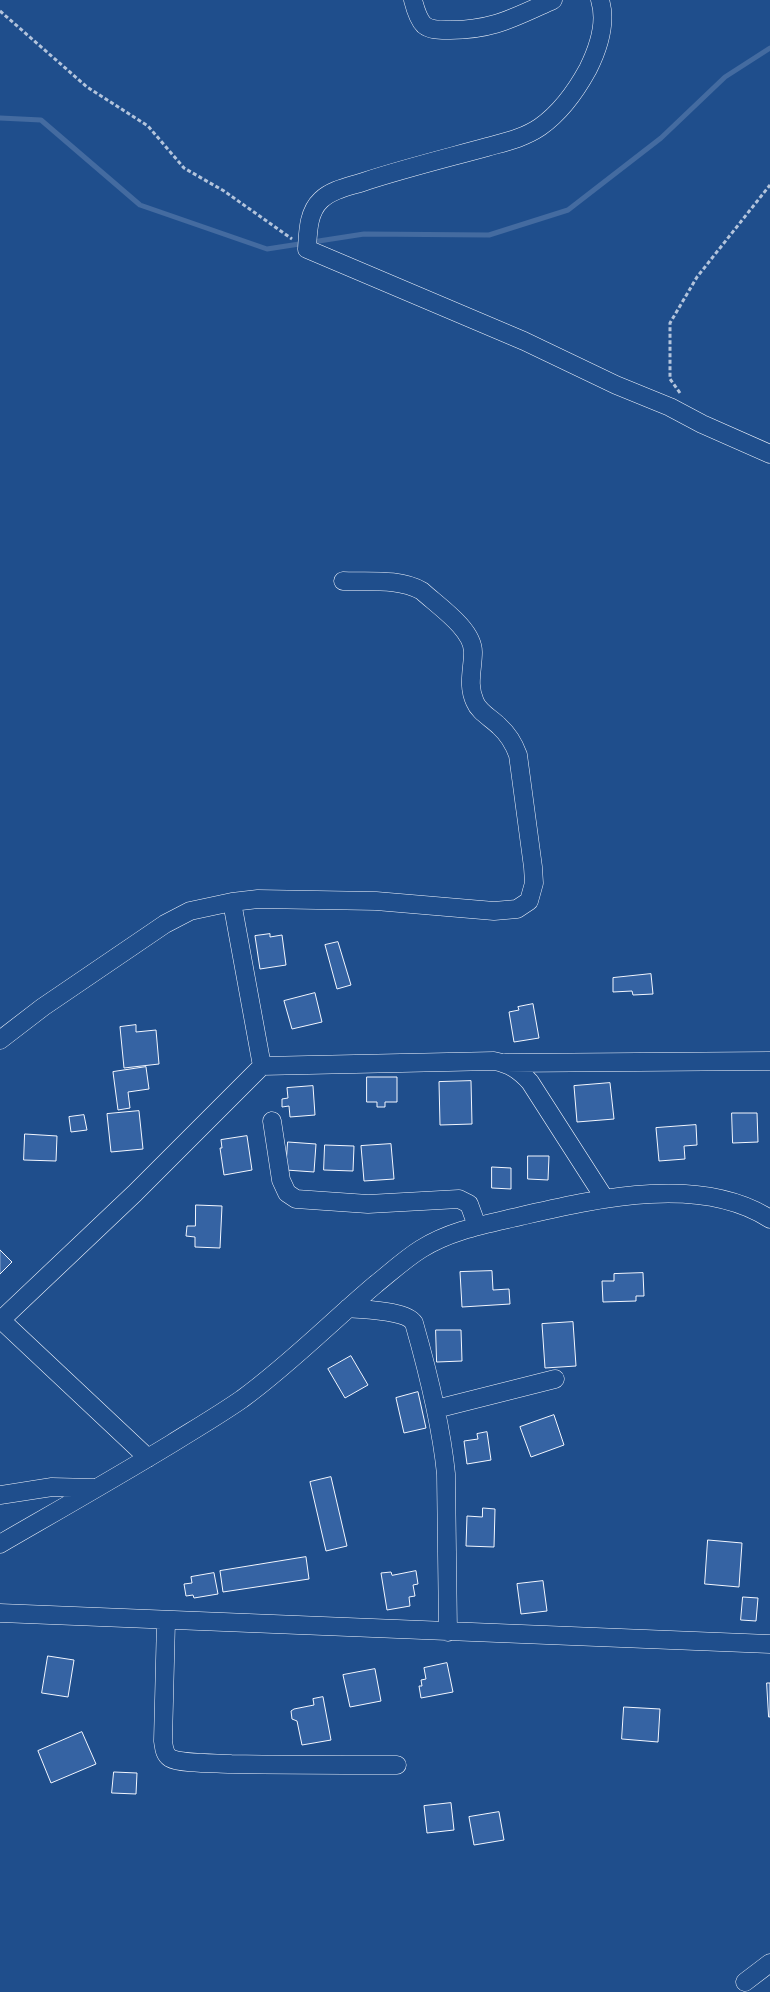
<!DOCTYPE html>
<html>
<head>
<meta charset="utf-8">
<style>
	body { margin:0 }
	canvas { display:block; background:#1f4e8c }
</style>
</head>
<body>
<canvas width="770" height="1992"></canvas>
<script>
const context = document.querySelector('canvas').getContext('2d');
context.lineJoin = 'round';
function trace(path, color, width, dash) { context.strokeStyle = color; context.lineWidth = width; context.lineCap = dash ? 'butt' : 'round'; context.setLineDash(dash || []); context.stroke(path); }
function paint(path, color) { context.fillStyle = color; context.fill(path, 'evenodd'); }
trace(new Path2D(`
	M0,118L41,120L140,205L267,249L364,234L489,235L568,210L661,138L725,77L770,48`), '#446ba0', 5);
const building = new Path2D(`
	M270,934V937L282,935L286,965L260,969L255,936Z
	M338,942L351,985L337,989L325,945Z
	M651,974L653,994L633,995L632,991L613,992V978Z
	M315,993L322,1022L292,1029L284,1001Z
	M533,1004L539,1038L514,1042L509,1012L519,1010L518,1007Z
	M136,1025V1032L156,1030L159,1064L124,1068L120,1027Z
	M146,1067L149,1089L128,1092L130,1108L118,1110L113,1072Z
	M367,1077H397V1102H385V1107H377V1102H367Z
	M471,1081L472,1124L440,1125L439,1082Z
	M610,1083L614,1119L577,1122L574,1086Z
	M313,1086L315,1115L290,1117L289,1106L282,1107V1099L288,1098L287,1088Z
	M139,1111L143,1149L111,1152L107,1114Z
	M732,1113H757L758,1142L733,1143Z
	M84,1115L87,1130L71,1132L69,1117Z
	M696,1125L697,1145L684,1146L685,1159L659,1161L656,1128Z
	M25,1134L57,1136L56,1161L24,1160Z
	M247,1136L252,1170L224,1175L220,1148H222L221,1140Z
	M288,1142L316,1144L314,1172L286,1170Z
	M391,1144L394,1179L364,1181L361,1146Z
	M325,1145L354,1146L353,1171L324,1170Z
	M528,1156H549L548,1180L528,1179Z
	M492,1167L511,1168V1189L492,1188Z
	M196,1205L222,1206L220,1248L195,1247V1237L186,1236L187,1226H195Z
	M0,1250L12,1262L0,1274Z
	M492,1271L493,1290L509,1289L510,1304L462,1307L460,1272Z
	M643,1273L644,1296H636V1301L603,1302L602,1281H614V1274Z
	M573,1322L576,1366L545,1368L542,1324Z
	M436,1330H461L462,1361L437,1362Z
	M351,1356L368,1385L345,1398L328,1369Z
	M418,1392L426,1428L404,1433L396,1398Z
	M554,1415L564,1445L531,1457L520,1427Z
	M487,1432L491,1460L467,1464L464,1441L478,1439L477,1434Z
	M331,1477L347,1546L326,1551L310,1482Z
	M483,1508L495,1509L494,1547L466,1546L467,1516L482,1517Z
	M708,1540L742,1543L739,1587L705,1584Z
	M306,1557L309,1579L223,1592L220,1571Z
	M416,1571L418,1584L413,1585L415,1596L409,1597L410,1606L387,1610L381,1573L391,1572L392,1575Z
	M214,1573L218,1594L194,1598L193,1595L186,1596L184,1584L192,1583L191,1577Z
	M543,1581L547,1611L521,1614L517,1584Z
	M743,1597L758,1598L756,1621L741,1620Z
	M48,1656L74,1660L68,1697L42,1693Z
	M447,1663L453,1692L421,1698L419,1686H422L421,1680L426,1679L424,1668Z
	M375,1669L381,1701L350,1707L343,1675Z
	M767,1683H770V1717H769Z
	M323,1697L331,1740L302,1745L297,1721L292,1719L291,1711L294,1709L314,1705L313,1699Z
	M624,1707L660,1709L658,1742L622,1739Z
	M82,1732L96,1764L51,1783L38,1751Z
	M114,1772L137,1773L136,1794L112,1793Z
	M451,1803L454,1830L427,1833L424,1806Z
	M499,1812L504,1840L474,1845L469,1817Z`);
paint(building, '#3563a3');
trace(building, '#f2f6ff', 1);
const minor = new Path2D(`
	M413,0C415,8 418,19 424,25C430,30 439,30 446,30C491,31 513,18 553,0
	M600,0C607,23 598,49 588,69C576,91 560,113 540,127C524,138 505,142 487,147C447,158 406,168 366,181C352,186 332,189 321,200C308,212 308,232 307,249L524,341L616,385L670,407L702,424L770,454
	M232,902L262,1066
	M0,1040L43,1007L165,924L190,911L232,902L258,899L376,901L494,911L517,909L529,901L534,883L533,867L518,755C514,744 508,734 499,726C491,718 479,712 475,702C467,685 473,669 473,652C473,629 438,606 422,591C399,578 369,582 343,581
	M505,1063L770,1061
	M272,1121L281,1180L287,1193L296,1199L368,1204L459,1199L469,1204L477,1226
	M348,1308C363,1310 406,1310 414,1323C428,1372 441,1423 446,1474L448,1632
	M0,1319L148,1458
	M1,1320L135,1193L262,1066L494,1061C510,1064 519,1070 530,1082L605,1199
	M436,1409L555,1379
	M0,1495L52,1487L94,1488
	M0,1544C57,1511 115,1478 171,1444C195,1429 219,1415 242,1399C290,1364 331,1322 376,1284C391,1272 405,1259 421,1249C451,1230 487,1224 521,1216C596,1199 700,1174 770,1219
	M0,1613L770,1644
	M166,1621L163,1741C164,1747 164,1754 170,1758C180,1764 218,1763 231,1764C287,1765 342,1765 397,1765
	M745,1982L770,1963`);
trace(minor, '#f2f6ff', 19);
trace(new Path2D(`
	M0,11L87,87L148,126L184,168L224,191L292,239
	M680,393L670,379V323L697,277L770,185`), '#b3c4dc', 3, [4, 2.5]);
trace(minor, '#1f4e8c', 18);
</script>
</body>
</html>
